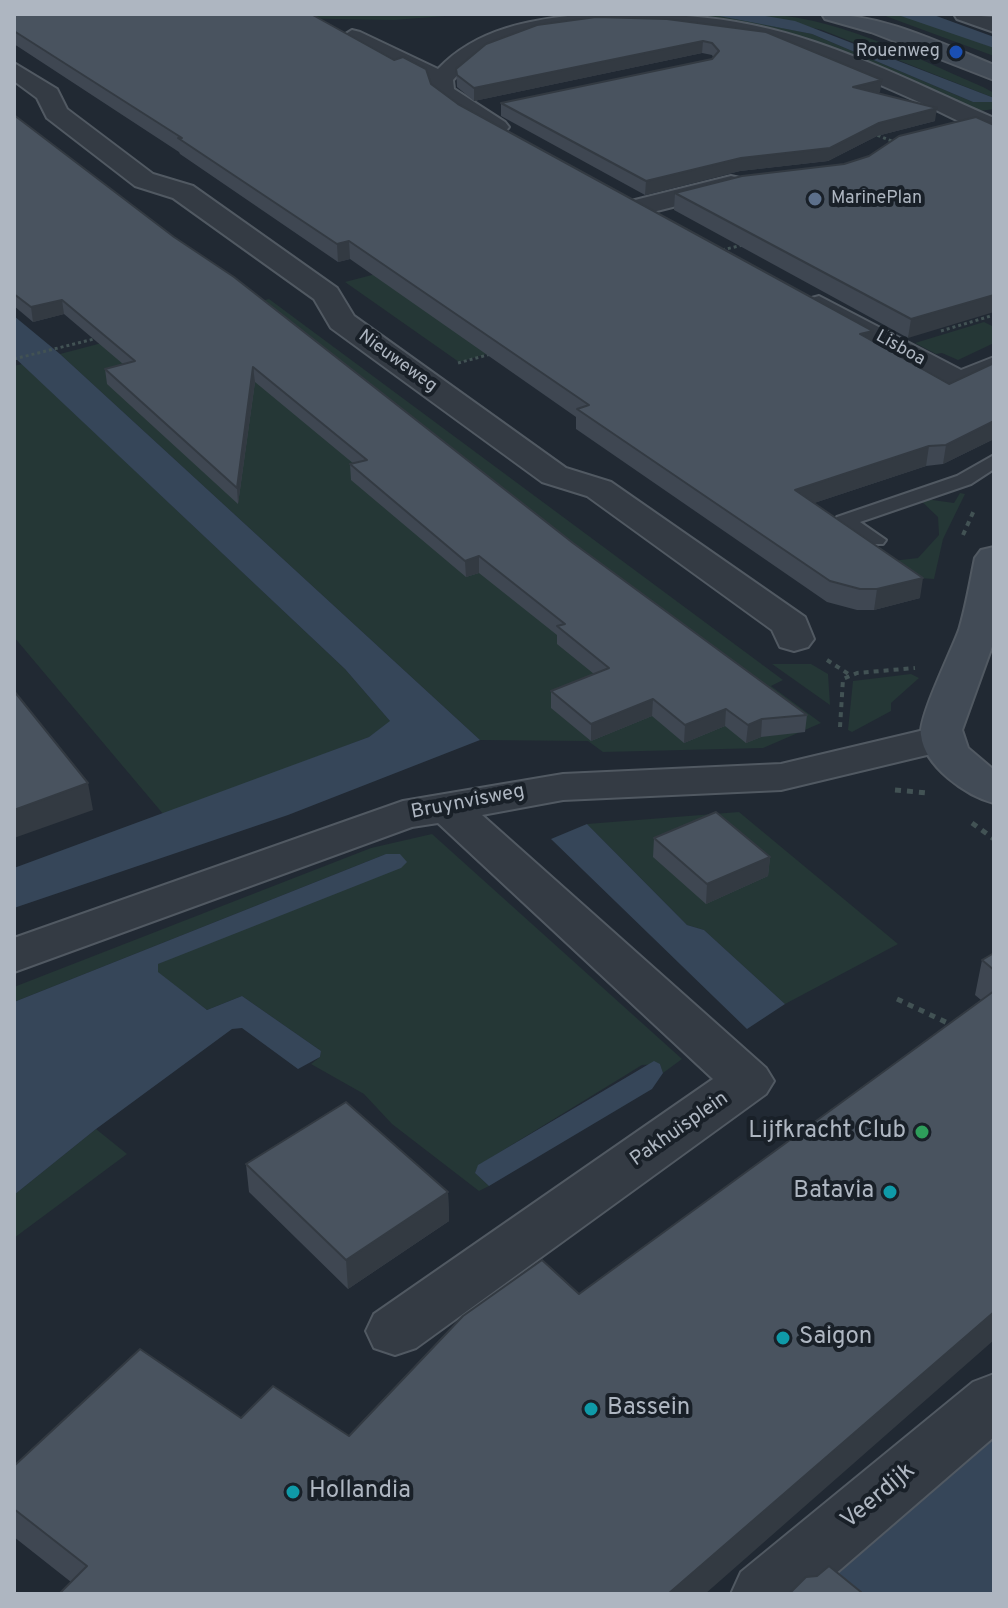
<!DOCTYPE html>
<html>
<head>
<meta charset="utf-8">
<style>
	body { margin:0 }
	#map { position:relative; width:1008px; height:1608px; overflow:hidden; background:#212933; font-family:Overpass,sans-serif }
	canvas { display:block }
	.frame { position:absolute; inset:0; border:16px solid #aeb6c1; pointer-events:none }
</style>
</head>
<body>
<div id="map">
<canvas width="1008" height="1608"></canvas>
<div class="frame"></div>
</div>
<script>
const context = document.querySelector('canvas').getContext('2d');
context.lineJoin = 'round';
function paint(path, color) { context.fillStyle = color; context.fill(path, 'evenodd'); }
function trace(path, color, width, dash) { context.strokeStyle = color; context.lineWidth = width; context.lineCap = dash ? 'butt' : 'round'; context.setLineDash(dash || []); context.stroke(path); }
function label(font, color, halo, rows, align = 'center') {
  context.font = font + ' Overpass,sans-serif'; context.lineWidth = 8; context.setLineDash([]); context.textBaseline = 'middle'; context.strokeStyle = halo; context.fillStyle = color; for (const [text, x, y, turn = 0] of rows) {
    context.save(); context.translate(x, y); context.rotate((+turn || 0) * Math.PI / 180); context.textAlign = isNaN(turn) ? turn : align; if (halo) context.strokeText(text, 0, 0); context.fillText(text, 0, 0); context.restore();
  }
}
paint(new Path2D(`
	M280,14H470L394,20L277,18Z
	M666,14L718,15L812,34L973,102H994V109L980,111L797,36L748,24Z
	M754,14C835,14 910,56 983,87L994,93V98L822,30Z
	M880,14C919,14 958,34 994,48V56Z
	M491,244L624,315L459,362L345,282Z
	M269,299L783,680L771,686L821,723L763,748L603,752L588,741L480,740L60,354Z
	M984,322L994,327V343L958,360L942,353L936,354L915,343Z
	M22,364L345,669L391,722L369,737L164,815L14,637V366Z
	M960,493L965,494L943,539L934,579L903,577L892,561L918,558L939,535L938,517L918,498L954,503Z
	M772,664H811L828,674L830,705Z
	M911,674L919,678L891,703V711L852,732L848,730L853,681Z
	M739,812L898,944L785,1004L704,930L687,925L587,824Z
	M432,834L682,1059L663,1073L660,1064L642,1065L479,1165L475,1173L489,1186L479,1191L392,1124L364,1094L311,1064L320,1057L321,1051L242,996L207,1010L157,972L158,964L386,854L14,1002V987L371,848Z
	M96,1129L127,1154L14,1238V1195Z`), '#253736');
paint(new Path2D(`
	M709,14H754L795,21L994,98V102H973L812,34Z
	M895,14H931L994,37V48Z
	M14,316L60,354L480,740L288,815L14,908V868L369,737L390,721L345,669L14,357Z
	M587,824L687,925L704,930L785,1004L747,1029L551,839Z
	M386,854H400L407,862L401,868L158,964V972L207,1010L242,996L321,1051L320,1057L298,1069L242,1028L232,1029L96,1129L14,1195V1002Z
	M654,1061L660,1064L663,1073L652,1089L489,1186L475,1173L478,1165Z
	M994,1432V1594H810Z`), '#364659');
const lane = new Path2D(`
	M994,455V469L971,484L860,522L886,540L883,544H869L834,521L837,517L957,476Z`);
const street = new Path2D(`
	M584,14C635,14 686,13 736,22C827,37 911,82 994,118V135C973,129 952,118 932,108C897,92 861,76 825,62C737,28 557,0 474,58C466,64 460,73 453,80L454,89L505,122L509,127L505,132L496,135L433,97L429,82L341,37L352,30L360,32L438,69C477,28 530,20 584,14Z
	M954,14L994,17V32L957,19Z
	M14,63L57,89L67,109L153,174L193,186L337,288L354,316L566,468L611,482L805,617L814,639L808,647L794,651L780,647L772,630L587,496L542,482L331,328L314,299L173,198L135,186L47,118L37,98L14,81Z
	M731,176L740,178L744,184L740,190L641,215L631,213L627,207L631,201Z
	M819,296L961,370L994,357V379L960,392L949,389L808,311L804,305L808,299Z
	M941,726L956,730L962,739L956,748L781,790L563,800L482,815L766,1068L774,1081L766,1094L416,1348L395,1355L374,1348L366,1331L374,1314L713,1079L438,823L412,827L14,972V938L403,801L563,774L781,764Z
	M994,1374V1437L812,1594H731L741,1572L973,1382Z`);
const secondary = new Path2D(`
	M822,14C883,14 938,42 994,65V80L871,32L825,19Z
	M994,547V641L962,730L968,748L994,770V803C966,796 924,766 921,735C919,716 951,652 959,630C966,607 970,582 975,558L981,550Z`);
trace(lane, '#515962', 4);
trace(street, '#515962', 4);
trace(secondary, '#515962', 4);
trace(new Path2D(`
	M872,133L894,142
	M722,250L743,245
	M941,331L994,315
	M14,359L98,338
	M458,363L491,354`), '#425254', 3, [3, 3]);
trace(new Path2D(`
	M963,535L975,508
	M827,660L850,675
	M840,727L843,679L857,673L915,668`), '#425254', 4, [5, 5]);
trace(new Path2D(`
	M895,790L928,793
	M972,823L994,839
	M897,999L954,1026`), '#425254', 5, [6, 6]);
paint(lane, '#343b44');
paint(street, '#343b44');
paint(secondary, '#424b56');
paint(new Path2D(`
	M14,14L431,84L458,104L872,341L949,384L994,363V439L943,464L926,466L814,503L920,598L874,610H857L827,602L576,429V417L350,259L338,262L180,154L179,152L14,44Z
	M667,19L880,92L878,93L935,121L877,136L828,161L740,171L645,195L501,116V103L712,59L713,57L712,55L702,53L474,101L457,87L456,69Z
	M14,115L573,543L807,715L805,732L761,737L746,743L725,726L684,743L652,716L591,741L551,708V691L594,674L557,644V635L479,573L466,577L351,480L350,464H354L255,382L238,504L107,384L105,369L123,364L64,314L33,322L14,306Z
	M994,125L908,338L674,210L675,193L844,164Z
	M654,838L770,857L768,876L706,904L653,857Z
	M994,953V1340L71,1582L14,1537V1466L241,1418L349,1436L579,1294L981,1000L975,995L982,960Z
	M246,1164L448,1192L449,1221L348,1289L249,1192Z`), '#3f4752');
paint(new Path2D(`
	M703,41L702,53L474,101V88Z
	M882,80L880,92L851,99L853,87Z
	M937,108L935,121L877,136L828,161L740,171L645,195L646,181Z
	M349,241L350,259L338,262L337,244Z
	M994,295V312L908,338L911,319Z
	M62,300L64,314L33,322L31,307Z
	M873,331L871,349L860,334Z
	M253,367L255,382L238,504L237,488Z
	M994,421V439L943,464L946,445Z
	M929,446L926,466L793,510L795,490Z
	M479,556V573L466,577L465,561Z
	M923,578L920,598L874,610L877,589Z
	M653,699L652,716L591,741V724Z
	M726,709L725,726L684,743L685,725Z
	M762,719L761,737L746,743L748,725Z
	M88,783L93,810L14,838V810Z
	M770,857L768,876L706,904L707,884Z
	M448,1192L449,1221L348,1289L346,1260Z
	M994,1312V1340L705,1594H668Z`), '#333a42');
const building = new Path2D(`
	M14,14H311L394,60L403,57L426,69L431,84L458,104L873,331L860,334L949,384L994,363V421L946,445L929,446L795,490L923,578L877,589H860L830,581L577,409L589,405L349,241L337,244L178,138H182L14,31Z
	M596,17L667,19L766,32L882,80L853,87L937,108L879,123L830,148L741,158L646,181L501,103L712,59L719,51L712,43L703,41L474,88L457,75L456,69L486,44L537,25Z
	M14,115L174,237L234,277L573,543L807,715L762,719L748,725L726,709L685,725L653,699L591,724L551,691L609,668L557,626L565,624L479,556L465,561L350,464L367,460L253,367L237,488L105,369L135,361L62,300L31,307L14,294Z
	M976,117L994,125V295L911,319L675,193L742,176L844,164L869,156L899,136Z
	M14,691L88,783L14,810Z
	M716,812L770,857L707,884L654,838Z
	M994,953V970L982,960Z
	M994,991V1312L668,1594H59L87,1566L14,1509V1466L140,1349L241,1418L273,1386L349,1436L463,1316L542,1260L579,1294Z
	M346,1102L448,1192L346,1260L246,1164Z
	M829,1566L861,1592L860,1594H789L806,1577L817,1576Z`);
paint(building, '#49535f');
trace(building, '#333a42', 2);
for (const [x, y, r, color] of [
	[956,52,8,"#1a4fb4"],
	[815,199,8,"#5c6f8a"],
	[922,1132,8,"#2e9e5b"],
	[890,1192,8,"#0f9aa8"],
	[783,1338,8,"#0f9aa8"],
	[591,1409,8,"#0f9aa8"],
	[293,1492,8,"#0f9aa8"]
]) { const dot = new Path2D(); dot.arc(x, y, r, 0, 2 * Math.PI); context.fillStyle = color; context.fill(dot); trace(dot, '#192028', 3); }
label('18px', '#aeb6c1', '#192028', [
	["Rouenweg",940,52],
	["MarinePlan",831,199,"left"]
], 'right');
label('18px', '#aeb6c1', '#192028', [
	["Lisboa",900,349,29],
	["Nieuweweg",397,362,36]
]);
label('20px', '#aeb6c1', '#192028', [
	["Bruynvisweg",468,803,-11],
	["Pakhuisplein",680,1130,-35]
]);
label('24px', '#aeb6c1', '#192028', [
	["Lijfkracht Club",906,1132,"right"],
	["Batavia",874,1192,"right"],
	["Saigon",799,1338],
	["Bassein",607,1409],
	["Hollandia",309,1492]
], 'left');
label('24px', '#aeb6c1', '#192028', [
	["Veerdijk",879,1497,-40]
]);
</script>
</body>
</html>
